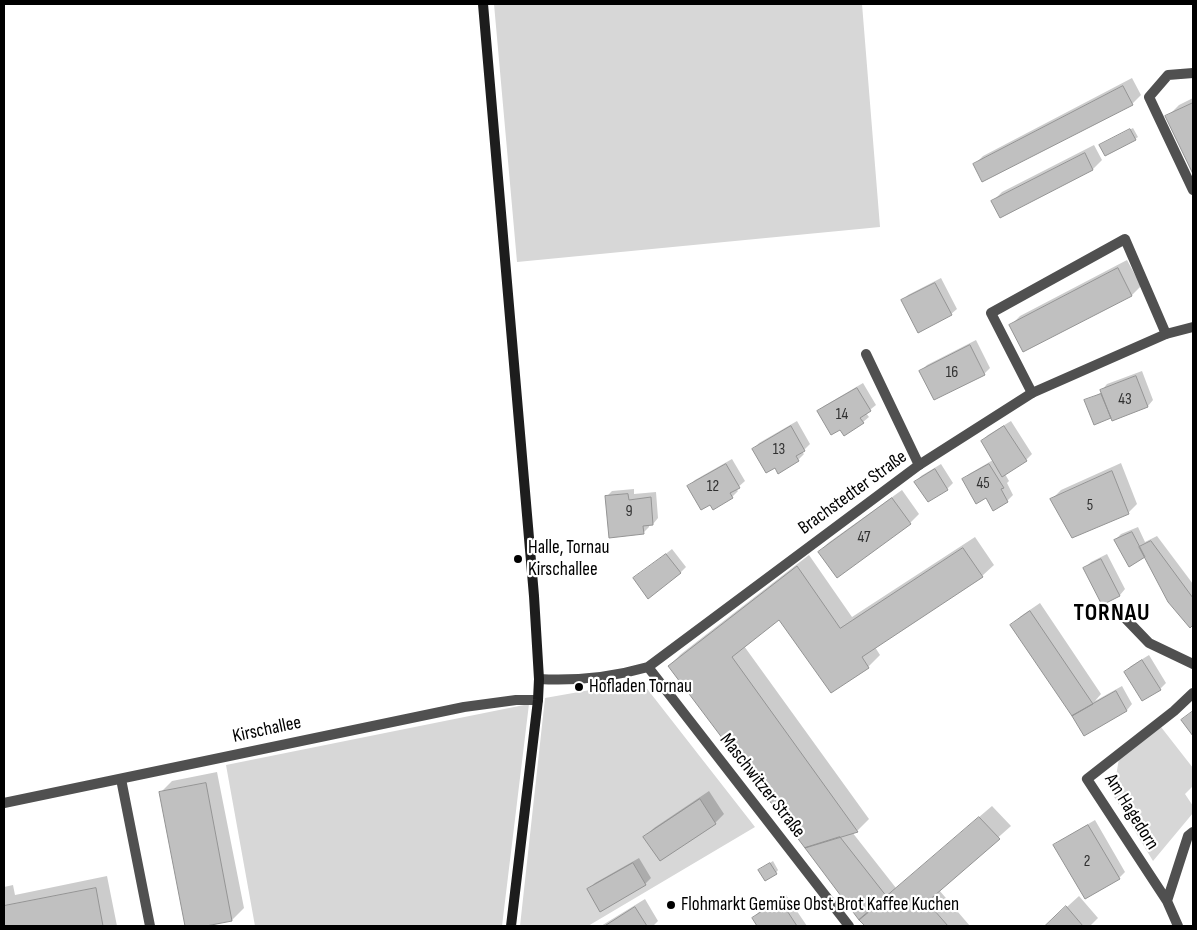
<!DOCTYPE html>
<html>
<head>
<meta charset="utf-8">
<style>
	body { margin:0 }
	#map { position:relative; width:1197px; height:930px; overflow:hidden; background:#fff; font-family:"Sofia Sans Condensed",sans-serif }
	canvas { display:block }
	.frame { position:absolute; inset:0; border:5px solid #000; pointer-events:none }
</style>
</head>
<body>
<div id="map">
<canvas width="1197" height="930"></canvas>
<div class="frame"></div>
</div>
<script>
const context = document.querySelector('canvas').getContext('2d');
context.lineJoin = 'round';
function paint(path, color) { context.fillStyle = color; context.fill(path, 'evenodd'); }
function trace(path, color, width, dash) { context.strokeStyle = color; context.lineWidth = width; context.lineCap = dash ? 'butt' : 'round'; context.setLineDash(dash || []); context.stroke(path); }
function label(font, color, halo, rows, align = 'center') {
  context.font = font + ' "Sofia Sans Condensed",sans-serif'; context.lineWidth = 4.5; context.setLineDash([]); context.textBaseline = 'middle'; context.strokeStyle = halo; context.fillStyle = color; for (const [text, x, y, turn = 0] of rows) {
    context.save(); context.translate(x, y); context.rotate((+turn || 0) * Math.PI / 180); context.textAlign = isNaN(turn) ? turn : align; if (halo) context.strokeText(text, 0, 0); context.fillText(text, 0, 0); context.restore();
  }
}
paint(new Path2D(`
	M494,4H862L880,227L517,262Z
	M641,681L755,827L588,926H520L545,698Z
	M529,704L502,926H255L226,765Z
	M1161,727L1193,768V786L1185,794L1193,806V813L1153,861L1113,795L1119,758Z`), '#d7d7d7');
paint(new Path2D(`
	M1132,78L1141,95L1132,104L974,165L983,156Z
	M1193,98V171L1167,117L1179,105Z
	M1133,128L1138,137L1135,139L1101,145Z
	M1094,145L1102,160L1093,169L1001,217L993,201L1002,192Z
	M1127,260L1141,286L1132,295L1024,350L1011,325L1020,316Z
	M941,278L957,309L951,314L903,301L908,295Z
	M976,340L990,368L984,374L935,399L921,371L927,365Z
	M1142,371L1153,400L1148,406L1113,420L1086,401L1102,392V390L1107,384Z
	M863,383L876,405L866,413L869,417L863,422L841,428L818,411L824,406Z
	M797,421L810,444L802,452L804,454L798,460L776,466L754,449L759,443Z
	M1011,421L1032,454L1026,460L1005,474L1009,481L1007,483L1013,495L1007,501L993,509L986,497L964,480L969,474L993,460L982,441L988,435Z
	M732,459L745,481L736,489L738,491L732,497L689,486L695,480Z
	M1121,463L1137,504L1128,513L1052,499L1061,490Z
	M941,464L953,483L947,489L916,482L921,476Z
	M634,489V494L656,492L658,518L653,524H649V527L643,533L606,497L612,491Z
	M902,490L919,514L910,523L819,552L828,543Z
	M1138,527L1145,542L1157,536L1193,584V623L1190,626L1145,556L1115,540L1121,534Z
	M975,537L994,565L982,576L875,647L880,655L868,667L831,692L779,619L744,646L869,819L857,831L852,832L896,888L992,806L1011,826L939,890L970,926H866L669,666L681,654L809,555L852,617Z
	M672,549L686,567L680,573L635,578Z
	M1107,554L1125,589L1120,595L1103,603L1085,568L1091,562Z
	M1040,603L1101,694L1095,701L1122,686L1132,704L1127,710L1084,734L1073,714L1012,625L1021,616Z
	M1149,655L1166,683L1160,689L1143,700L1125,672L1131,666Z
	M217,772L244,908L232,920L199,926H186L160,793L172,781Z
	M709,791L724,814L715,823L660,860L645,837L654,828Z
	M1095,820L1125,872L1119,878L1085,898L1055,845L1061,840Z
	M639,858L651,878L645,884L589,889L595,883Z
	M773,861L778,870L776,873L762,868Z
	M107,876L117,926H4V887L13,885L15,895Z
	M786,895L807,926H759L753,918L759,912Z
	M1079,896L1098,918L1090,926H1046Z
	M645,899L658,921L653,926H601Z`), '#0003');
const building = new Path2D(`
	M1123,86L1133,105L982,182L973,164Z
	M1193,103V174L1165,116Z
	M1130,129L1136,140L1105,156L1099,145Z
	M1085,153L1093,170L1000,218L991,201Z
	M1118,268L1132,296L1023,352L1009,325Z
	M935,283L952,315L918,333L901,300Z
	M970,345L985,375L934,400L919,371Z
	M1136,376L1148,407L1112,421L1100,390Z
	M857,388L871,411L860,418L864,423L844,436L840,430L831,435L817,411Z
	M1101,394L1111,418L1094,425L1084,400Z
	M791,426L805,451L796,456L799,461L778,474L775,468L766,473L752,449Z
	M1004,426L1027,461L1002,477L981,441Z
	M726,464L740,488L730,493L733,498L713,510L710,505L701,510L687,486Z
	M989,464L1004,488L1001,489L1008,502L993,511L986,498L976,504L962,479Z
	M935,469L948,490L928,502L914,482Z
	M1112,471L1129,514L1072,538L1050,499Z
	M628,494L629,500L651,497L653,525L643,526L644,534L609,538L605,496Z
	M892,498L911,524L837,578L818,552Z
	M1132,532L1145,557L1129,567L1114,540Z
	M1151,541L1193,598V625L1190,628L1168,602L1139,547Z
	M963,548L983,577L862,657L869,668L831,693L779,620L732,657L858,832L805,848L668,666L797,566L840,628Z
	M666,554L681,573L648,599L633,578Z
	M1101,559L1120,596L1102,605L1083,568Z
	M1030,611L1093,704L1072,716L1010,625Z
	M1142,660L1161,690L1142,701L1124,672Z
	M1116,691L1127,711L1084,736L1072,716Z
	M1193,711V736L1181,720Z
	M206,783L232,921L206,926H185L159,792Z
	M700,799L716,824L660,861L643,837Z
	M979,817L1000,839L927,902L948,926H865L859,920Z
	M1088,825L1120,879L1085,899L1053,845Z
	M840,837L887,897L859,920L805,848Z
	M633,863L646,885L600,912L587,889Z
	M770,863L777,874L765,881L758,870Z
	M96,888L103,926H4V906Z
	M780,900L797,926H757L752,918Z
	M1066,906L1083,926H1045Z
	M635,907L647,926H605Z`);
paint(building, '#c0c0c0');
trace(building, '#949494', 1);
trace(new Path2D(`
	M1193,73L1168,75L1149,97L1193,190
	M866,354L919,465
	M1032,393L991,313L1125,239L1166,334
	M1124,617L1149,643L1193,664
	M121,779L150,926`), '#505050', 10);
trace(new Path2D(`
	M648,667L849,926
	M539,679C575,681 613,677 648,667L919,465L1032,393L1166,334L1193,327
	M4,803L464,707L516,700H538
	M1167,901L1188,836L1193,832
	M1178,926L1167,901L1087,779L1174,711L1193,693`), '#505050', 10);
trace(new Path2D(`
	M483,4L534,596L539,679L538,700L511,926`), '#1d1d1d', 10);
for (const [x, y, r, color] of [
	[518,559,5,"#000"],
	[579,687,5,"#000"],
	[671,905,5,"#000"]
]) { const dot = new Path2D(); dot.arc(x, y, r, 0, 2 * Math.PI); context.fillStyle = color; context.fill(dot); trace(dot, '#fff', 2); }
label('16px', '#303030', null, [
	["16",952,373],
	["43",1125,400],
	["14",842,415],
	["13",779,450],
	["45",983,484],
	["12",713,487],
	["5",1090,506],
	["9",629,512],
	["47",864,538],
	["2",1087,862]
]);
label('19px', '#000', '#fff', [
	["Brachstedter Straße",853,493,-36],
	["Kirschallee",267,730,-12],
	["Maschwitzer Straße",762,786,52],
	["Am Hagedorn",1131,812,58]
]);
label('19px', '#000', '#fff', [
	["Halle, Tornau",528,548],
	["Kirschallee",528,570],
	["Hofladen Tornau",589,687],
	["Flohmarkt Gemüse Obst Brot Kaffee Kuchen",681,905]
], 'left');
context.letterSpacing = '1px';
label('bold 24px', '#000', '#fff', [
	["TORNAU",1112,614]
]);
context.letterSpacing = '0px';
</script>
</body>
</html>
